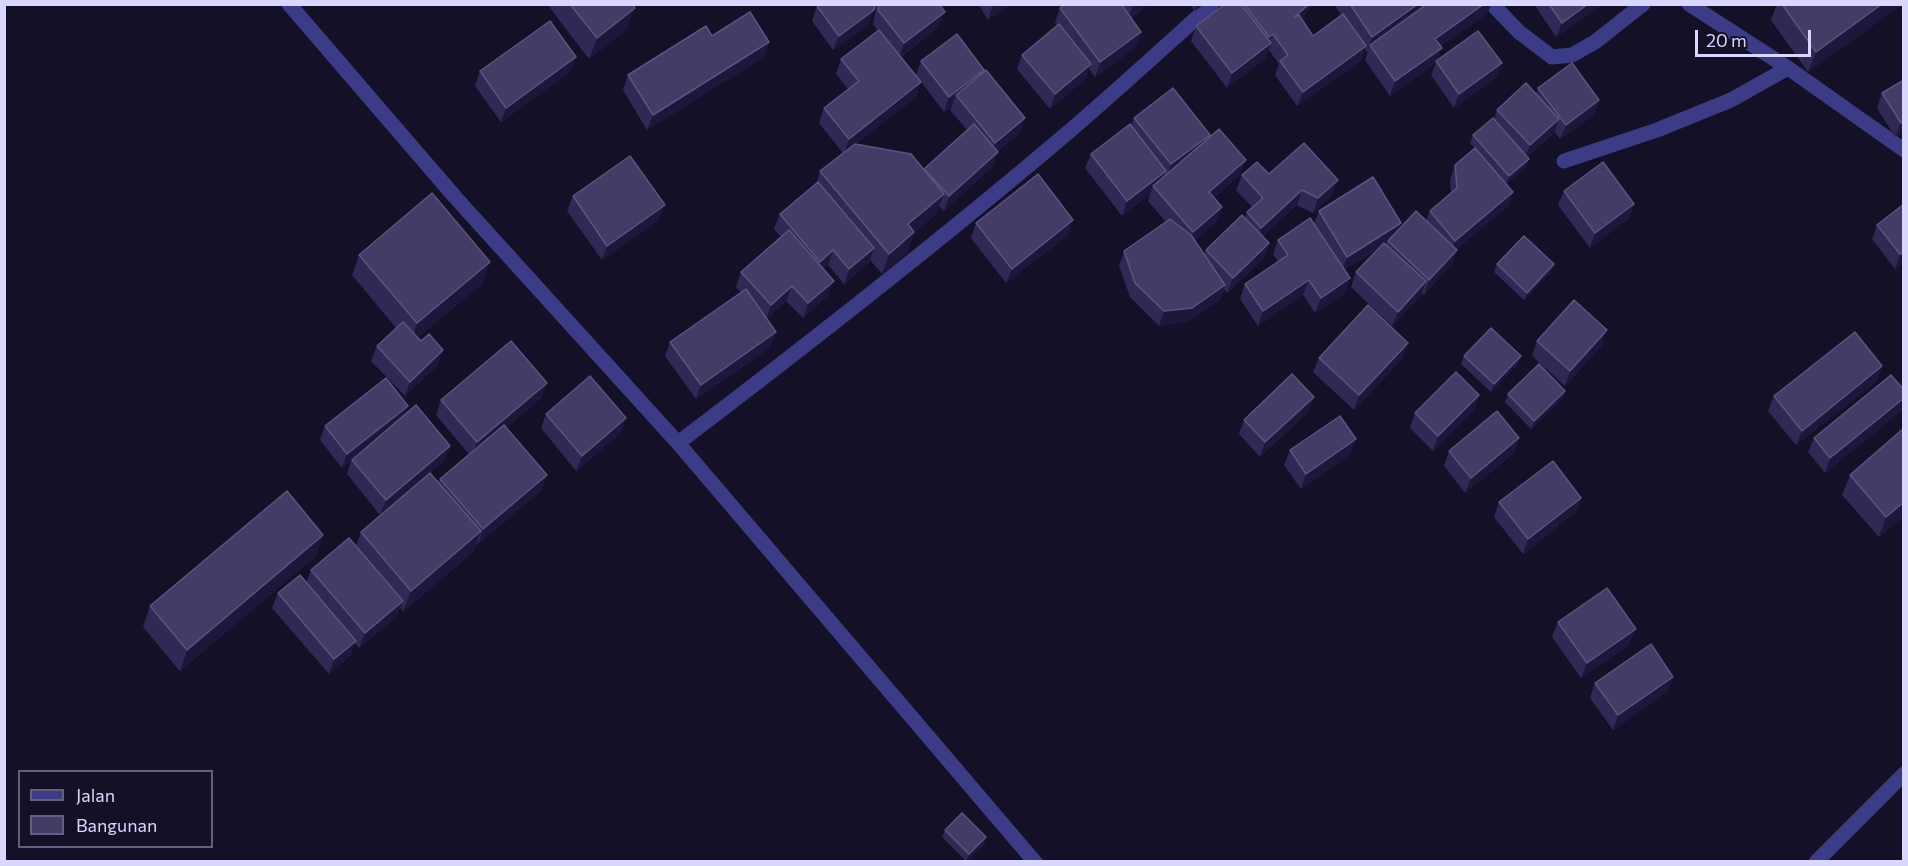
<!DOCTYPE html>
<html>
<head>
<meta charset="utf-8">
<style>
	body { margin:0 }
	#map { position:relative; width:1908px; height:866px; overflow:hidden; background:#131028; font-family:Commissioner,sans-serif }
	canvas { display:block }
	.frame { position:absolute; inset:0; border:6px solid #dad7ff; pointer-events:none }
	.legend { position:absolute; left:18px; top:770px; width:195px; height:78px; box-sizing:border-box; background:#131028; border:2px solid #63607e; margin:0; padding:8px 10px; list-style:none; font-size:18px; color:#dad7ff }
	.legend li { display:flex; align-items:center; gap:12px; height:30px }
	.legend b { width:30px; border:2px solid #63607e }
	.scale { position:absolute; left:1695px; top:30px; width:116px; height:27px; box-sizing:border-box; border:3px solid #dad7ff; border-top:0; padding-left:8px; font-size:18px; line-height:21px; white-space:nowrap; color:#dad7ff; -webkit-text-stroke:4px #131028; paint-order:stroke }
</style>
</head>
<body>
<div id="map">
<canvas width="1908" height="866"></canvas>
<div class="frame"></div>
<ul class="legend">
<li><b style="height:8px;background:#3c3b86"></b>Jalan</li>
<li><b style="height:16px;background:#433c67"></b>Bangunan</li>
</ul>
<div class="scale">20 m</div>
</div>
<script>
const context = document.querySelector('canvas').getContext('2d');
context.lineJoin = 'round';
function trace(path, color, width, dash) { context.strokeStyle = color; context.lineWidth = width; context.lineCap = dash ? 'butt' : 'round'; context.setLineDash(dash || []); context.stroke(path); }
function paint(path, color) { context.fillStyle = color; context.fill(path, 'evenodd'); }
trace(new Path2D(`
	M289,4L455,197L678,443L1035,862
	M1492,4L1519,32L1552,57L1572,55L1595,42L1643,4
	M1689,4L1788,68L1904,150
	M1564,161L1657,130L1731,100L1788,68
	M678,443C807,345 935,245 1059,140C1111,96 1161,50 1212,4
	M1816,862L1904,774`), '#3c3b86', 15);
paint(new Path2D(`
	M547,4H634L633,5L627,29L589,59Z
	M877,4H939V26L901,57L921,82L916,97L856,144L924,170L967,130L950,110L952,106L944,112L916,75L921,61L983,73L1020,133L998,151L993,166L944,211L939,206L936,214L914,233L907,253L882,274L870,260L869,262L844,284L828,265L823,269L828,295L803,318L786,301L767,319L771,347L696,399L665,356L670,342L741,292L736,287L741,272L781,237L774,229L780,214L816,184L820,171L843,153L819,123L824,108L848,89L836,74L841,59L878,31L873,24Z
	M978,4H1010L988,20Z
	M1065,4H1149L1131,18L1141,32L1136,47L1095,77L1089,69L1086,78L1050,109L1017,69L1022,55L1057,26L1055,23L1060,8Z
	M1190,4H1204L1195,11Z
	M1225,4H1315L1306,12L1302,20L1313,36L1341,15L1334,4H1423L1422,8L1488,13L1441,46L1437,60L1496,78L1454,108L1431,75L1436,63L1390,96L1365,60L1368,51L1367,52L1365,49L1361,61L1297,106L1275,75L1279,64L1269,50L1266,58L1227,88L1191,41L1196,26Z
	M1534,4H1603L1556,37Z
	M1777,4H1903L1808,72L1771,20Z
	M817,6L869,25L833,50L812,21Z
	M712,36L769,42L764,57L647,130L623,90L628,75Z
	M480,71L570,72L501,122L475,86Z
	M1904,80V132L1895,137L1877,108L1882,93Z
	M1538,88L1599,100L1594,115L1560,139L1554,131V133L1527,157L1526,167L1506,184L1513,192L1508,206L1457,249L1452,264L1424,295L1422,293L1421,296L1392,326L1351,287L1356,272L1379,248L1344,270L1350,278L1345,293L1315,313L1303,295L1258,326L1240,299L1245,284L1278,262L1273,254L1278,240L1314,224L1319,211L1399,229L1426,221L1430,211L1451,193L1450,180L1455,165L1475,148L1470,143L1473,135L1494,119L1497,110L1536,94Z
	M1134,118L1209,138L1240,175L1214,198L1217,222L1195,240L1204,254L1206,250L1245,218L1247,212L1252,207L1236,190L1242,175L1269,174L1332,195L1313,213L1297,205L1263,236L1269,243L1264,258L1227,293L1224,289L1220,300L1187,322L1159,326L1130,297L1119,266L1124,251L1166,222L1148,201L1150,194L1122,216L1085,168L1091,154L1131,126Z
	M1564,191L1634,204L1629,218L1590,248L1558,205Z
	M573,196L659,220L602,260L567,211Z
	M1904,204V262L1895,269L1872,239L1877,225Z
	M976,223L1068,235L1006,283L971,238Z
	M359,255L483,283L417,338L438,365L405,396L371,361L377,346L396,328L352,275Z
	M1497,264H1554L1551,272L1524,300L1494,272Z
	M1537,341L1602,345L1565,386L1532,356Z
	M1464,356H1521L1518,364L1491,392L1461,364Z
	M1319,358H1403L1354,410L1313,372Z
	M1882,366L1877,381L1796,445L1768,411L1774,396Z
	M1565,391L1562,399L1531,429L1505,402L1508,394Z
	M1479,395L1474,410L1433,451L1410,428L1415,413Z
	M1314,397L1308,412L1260,457L1239,434L1244,420Z
	M541,398L506,428L542,490L478,544L477,543L473,552L403,612L400,608L397,616L359,648L355,643L350,656L329,674L272,608L278,593L306,583L311,570L356,546L361,532L380,515L347,474L351,461L342,468L320,440L325,426L405,414L450,446L445,460L430,473L439,482L440,479L469,454L436,415L441,400Z
	M1902,410L1825,473L1808,452L1814,438Z
	M546,414L621,433L576,471L541,428Z
	M1290,450L1351,454L1301,489L1284,465Z
	M1449,451L1514,453L1465,493L1444,466Z
	M1850,475L1904,516L1879,537L1842,495Z
	M1581,498L1576,512L1523,554L1494,517L1499,502Z
	M323,535L316,556L180,671L143,627L150,606Z
	M1558,622L1630,644L1581,678L1552,637Z
	M1673,677L1668,691L1613,730L1590,698L1595,683Z
	M945,830L986,837L984,845L966,861L942,837Z`), '#312955');
paint(new Path2D(`
	M994,4H1010L988,20L993,5Z
	M1134,4H1149L1127,20L1133,5Z
	M1198,4H1204L1195,11Z
	M1307,4H1315L1306,12L1302,21L1294,17L1306,8Z
	M1418,4H1423L1420,14L1370,45L1367,52L1372,37Z
	M1484,4H1491L1488,13L1430,54L1435,39Z
	M1588,4H1603L1556,37L1562,23Z
	M1882,4H1903L1808,72L1816,52Z
	M635,8L627,29L589,59L597,38Z
	M874,10L869,25L833,50L839,36Z
	M945,12L939,26L899,58L904,43Z
	M1141,32L1136,47L1095,77L1100,62Z
	M1273,34L1268,46L1271,43L1266,58L1227,88L1232,73L1264,49L1269,37Z
	M769,42L764,57L647,130L653,115Z
	M1366,46L1361,61L1297,106L1303,92Z
	M1442,48L1436,63L1390,96L1395,81Z
	M576,57L570,72L501,122L506,108Z
	M1502,63L1496,78L1454,108L1459,94Z
	M1091,64L1086,78L1050,109L1055,94Z
	M984,70L979,84L956,95L952,106L944,112L949,97Z
	M921,82L916,97L844,154L849,139Z
	M1599,100L1594,115L1560,139L1566,125Z
	M1025,118L1020,133L989,158L995,143Z
	M1559,119L1554,133L1524,160L1530,145Z
	M1904,121V132L1895,137L1901,123Z
	M1210,135L1205,149L1166,179L1171,164Z
	M998,152L993,166L944,211L949,196Z
	M1529,159L1526,167L1506,184L1509,176Z
	M1246,160L1240,175L1204,207L1209,192Z
	M1166,171L1160,186H1153L1150,194L1122,216L1127,201Z
	M1338,180L1332,195L1313,213L1318,198Z
	M1302,190L1297,205L1255,243L1261,228Z
	M1513,192L1508,206L1449,256L1455,241Z
	M944,194L936,214L914,233L907,253L882,274L889,254L908,224Z
	M1634,204L1629,218L1590,248L1595,233Z
	M665,205L659,220L602,260L607,246Z
	M1222,207L1217,222L1187,247L1193,232Z
	M1073,220L1068,235L1006,283L1012,269Z
	M1401,223L1396,237L1388,241L1387,243L1342,271L1347,257Z
	M1269,243L1264,258L1227,293L1233,278Z
	M874,248L869,262L844,284L849,269Z
	M833,250L828,265L814,276L820,262Z
	M1457,250L1452,264L1424,295L1429,280Z
	M1904,252V262L1895,269L1900,254Z
	M490,262L483,283L410,344L417,323Z
	M1554,264L1551,272L1524,300L1527,293Z
	M1350,278L1345,293L1315,313L1321,298Z
	M1309,280L1303,295L1258,326L1263,311Z
	M834,281L828,295L803,318L808,303Z
	M1426,281L1421,296L1392,326L1398,312Z
	M1225,285L1220,300L1187,322L1159,326L1164,311Z
	M792,286L786,301L766,320L771,305Z
	M1607,330L1602,345L1565,386L1570,371Z
	M776,332L771,347L696,399L701,385Z
	M1408,343L1403,358L1354,410L1359,395Z
	M443,350L438,365L405,396L410,382Z
	M1521,356L1518,364L1491,392L1494,384Z
	M1882,366L1877,381L1796,445L1802,431Z
	M547,383L541,398L472,457L477,442Z
	M1565,391L1562,399L1531,429L1534,421Z
	M1479,395L1474,410L1433,451L1438,436Z
	M1314,397L1308,412L1260,457L1265,442Z
	M1904,398V406L1902,410L1825,473L1830,458Z
	M408,406L403,421L342,468L347,454Z
	M626,418L621,433L576,471L582,456Z
	M1519,438L1514,453L1465,493L1471,478Z
	M1356,439L1351,454L1301,489L1306,474Z
	M450,446L445,460L380,515L386,500Z
	M547,475L542,490L478,544L483,529Z
	M1581,498L1576,512L1523,554L1528,539Z
	M1904,502V516L1879,537L1886,517Z
	M481,531L473,552L403,612L411,591Z
	M323,535L316,556L180,671L187,650Z
	M403,601L397,616L359,648L365,633Z
	M1636,629L1630,644L1581,678L1587,663Z
	M356,641L350,656L329,674L334,659Z
	M1673,677L1668,691L1613,730L1618,715Z
	M986,837L984,845L966,861L969,854Z`), '#1d173b');
const building = new Path2D(`
	M570,4H632L635,8L597,38Z
	M820,4H876L874,10L839,36L817,6Z
	M879,4H939L945,12L904,43L878,10Z
	M1065,4H1121L1141,32L1100,62L1060,8Z
	M1225,4H1241L1271,43L1232,73L1196,26Z
	M1244,4H1306L1307,6L1294,17L1299,15L1313,36L1343,14L1366,46L1303,92L1280,61L1288,55L1273,34L1269,37Z
	M1350,4H1418L1372,37Z
	M1427,4H1484L1435,39L1442,48L1395,81L1370,45Z
	M1549,4H1588L1562,23Z
	M1782,4H1882L1816,52Z
	M750,12L769,42L653,115L628,75L706,26L712,36Z
	M550,21L576,57L506,108L480,71Z
	M1059,24L1091,64L1055,94L1022,55Z
	M879,30L921,82L849,139L824,108L859,81L841,59Z
	M1478,31L1502,63L1459,94L1436,61Z
	M957,34L984,70L949,97L921,61Z
	M1572,63L1599,100L1566,125L1538,88Z
	M986,70L1025,118L995,143L956,95Z
	M1904,80V121L1901,123L1882,93Z
	M1526,83L1559,119L1530,145L1497,110Z
	M1173,88L1210,135L1171,164L1134,118Z
	M1493,118L1529,159L1509,176L1473,135Z
	M974,124L998,152L949,196L924,169Z
	M1130,124L1166,171L1127,201L1091,154Z
	M1219,129L1246,160L1209,192L1222,207L1193,232L1153,186Z
	M1304,143L1338,180L1318,198L1302,190L1261,228L1247,212L1263,198L1242,175L1257,162L1269,174Z
	M855,144L911,154L944,194L908,224L914,232L889,254L820,171Z
	M1475,148L1513,192L1455,241L1430,211L1457,188L1455,165Z
	M630,156L665,205L607,246L573,196Z
	M1603,162L1634,204L1595,233L1564,191Z
	M1038,174L1073,220L1012,269L976,223Z
	M1373,177L1401,223L1347,257L1319,211Z
	M818,182L874,248L849,269L833,250L820,262L780,214Z
	M432,193L490,262L417,323L359,255Z
	M1904,204V252L1900,254L1877,225Z
	M1416,211L1457,250L1429,280L1388,241Z
	M1242,215L1269,243L1233,278L1206,250Z
	M1310,218L1350,278L1321,298L1309,280L1263,311L1245,284L1288,255L1278,240Z
	M1170,219L1191,235L1225,285L1192,308L1164,311L1135,283L1124,251Z
	M789,230L834,281L808,303L792,286L771,305L741,272Z
	M1524,236L1554,264L1527,293L1497,264Z
	M1384,243L1426,281L1398,312L1356,272Z
	M746,289L776,332L701,385L670,342Z
	M1574,300L1607,330L1570,371L1537,341Z
	M1368,305L1408,343L1359,395L1319,358Z
	M403,322L421,341L429,334L443,350L410,382L377,346Z
	M1491,328L1521,356L1494,384L1464,356Z
	M1855,332L1882,366L1802,431L1774,396Z
	M511,341L547,383L477,442L441,400Z
	M1539,364L1565,391L1534,421L1508,394Z
	M1456,372L1479,395L1438,436L1415,413Z
	M1292,374L1314,397L1265,442L1244,420Z
	M1891,375L1904,390V398L1830,458L1814,438Z
	M590,376L626,418L582,456L546,414Z
	M386,378L408,406L347,454L325,426Z
	M416,405L450,446L386,500L352,460Z
	M1497,411L1519,438L1471,478L1449,451Z
	M1340,416L1356,439L1306,474L1290,450Z
	M504,425L547,475L483,529L440,479Z
	M1904,428V502L1886,517L1850,475Z
	M1553,461L1581,498L1528,539L1499,502Z
	M430,473L481,531L411,591L361,532Z
	M287,491L323,535L187,650L150,606Z
	M349,538L403,601L365,633L311,570Z
	M300,575L356,641L334,659L278,593Z
	M1607,588L1636,629L1587,663L1558,622Z
	M1651,644L1673,677L1618,715L1595,683Z
	M962,813L986,837L969,854L945,830Z`);
paint(building, '#433c67');
trace(building, '#5b547f', 1.5);
</script>
</body>
</html>
